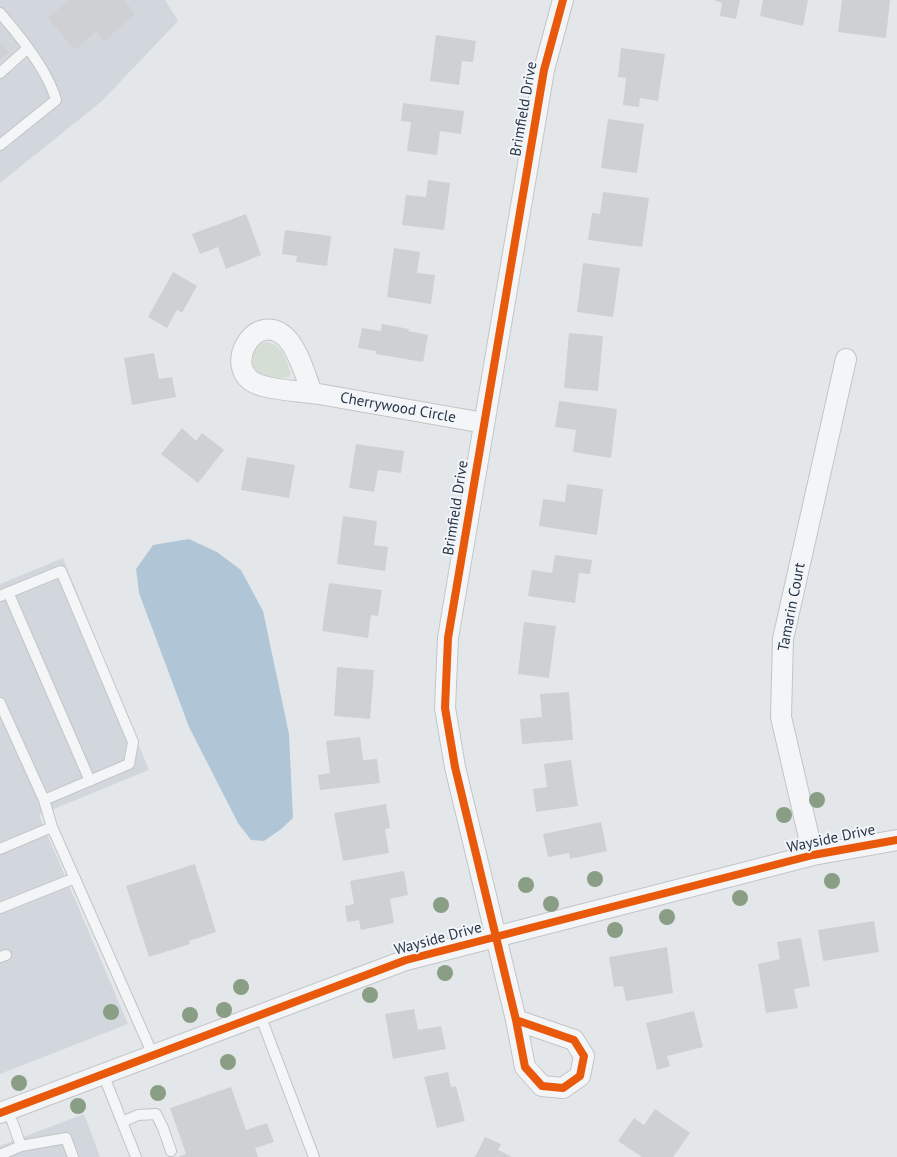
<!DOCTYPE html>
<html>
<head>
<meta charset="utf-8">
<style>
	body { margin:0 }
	canvas { display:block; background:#e4e7ea }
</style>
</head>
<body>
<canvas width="897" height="1157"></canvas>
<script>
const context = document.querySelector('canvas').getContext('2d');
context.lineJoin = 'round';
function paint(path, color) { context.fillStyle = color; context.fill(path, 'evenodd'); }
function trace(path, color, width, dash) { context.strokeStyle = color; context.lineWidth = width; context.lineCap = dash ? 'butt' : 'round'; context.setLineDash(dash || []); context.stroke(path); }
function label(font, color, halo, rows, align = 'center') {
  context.font = font + ' "PT Sans",sans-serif'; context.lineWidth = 4; context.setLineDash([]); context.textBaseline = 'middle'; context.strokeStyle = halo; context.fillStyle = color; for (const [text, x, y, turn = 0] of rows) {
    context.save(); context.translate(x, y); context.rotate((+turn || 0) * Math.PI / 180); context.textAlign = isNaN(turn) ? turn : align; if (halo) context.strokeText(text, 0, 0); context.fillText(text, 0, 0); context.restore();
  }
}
paint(new Path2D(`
	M0,0H165L178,21L102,101L0,183Z
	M63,558L149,770L39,815L128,1024L0,1074V584Z
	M84,1114L100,1157H0V1146Z`), '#d2d7dd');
paint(new Path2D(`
	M265,342C283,344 285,358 291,373L289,377C281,379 264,377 258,372C247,362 254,347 265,342Z`), '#d5ded4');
paint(new Path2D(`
	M189,539L217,552L241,570L263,611L289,734L293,818L280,830L264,841L251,840L238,823L189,727L139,593L136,569L153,545Z`), '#b0c6d7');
paint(new Path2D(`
	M68,0H124L135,14L104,41L96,31L75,50L48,18Z
	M714,0H740L736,19L720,16L722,3Z
	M763,0H808L803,26L760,16Z
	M842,0H890L886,38L838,32Z
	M436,35L476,41L473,62L462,61L459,85L430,81Z
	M0,42L9,52L0,59Z
	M621,48L665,54L658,101L640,98L639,107L623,105L626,78L618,77Z
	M403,103L464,111L461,134L440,131L437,155L407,151L411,122L401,121Z
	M608,119L644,124L637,173L601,168Z
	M428,180L450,183L444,230L402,225L406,195L426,197Z
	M603,192L649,198L642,247L588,240L592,213L600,214Z
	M246,214L261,255L226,269L218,247L200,254L192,234Z
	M285,230L331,236L327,266L296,262L297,256L282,254Z
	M394,248L420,252L417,273L435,275L431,304L387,297Z
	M583,263L620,268L613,317L577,312Z
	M173,272L197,286L182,313L177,310L167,328L148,317Z
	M382,324L409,329L408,331L428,335L423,362L376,354V351L358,348L362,328L381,331Z
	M569,333L603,336L598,391L564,388Z
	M154,353L159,379L172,377L176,397L132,405L124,358Z
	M559,401L617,409L611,458L573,452L576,430L555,427Z
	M182,428L196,441L202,433L224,450L198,483L161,454Z
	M356,444L404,451L401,473L378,470L374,492L349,488Z
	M247,457L295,465L289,498L241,490Z
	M567,484L603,489L597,535L539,526L543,499L565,502Z
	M343,516L377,521L374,545L388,547L385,571L337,564Z
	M555,555L592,560L590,574L579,573L575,603L528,596L532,570L552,573Z
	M329,583L382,590L378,616L371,615L368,638L322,631Z
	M524,622L556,626L549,678L518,674Z
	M337,667L374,670L370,719L334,716Z
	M569,692L573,740L522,744L520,719L542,717L540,694Z
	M360,737L363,760L377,759L380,783L320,790L318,775L330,773L326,741Z
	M571,760L578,806L536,812L533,789L547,787L544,764Z
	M386,804L390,828L385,829L389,853L343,861L334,813Z
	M601,822L607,851L570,859L569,853L548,857L543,834Z
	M195,864L216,932L189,941L190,944L149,957L126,886Z
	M404,871L408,895L390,899L394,923L361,930L359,920L347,922L345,906L354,904L350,881Z
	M874,921L879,952L823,961L818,930Z
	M801,938L810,986L794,989L798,1008L766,1013L758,964L780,959L777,942Z
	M667,947L673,993L626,1001L623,986L614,987L609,957Z
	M414,1009L418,1030L441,1026L446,1049L393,1059L385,1014Z
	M694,1011L703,1047L667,1056L670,1066L657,1070L646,1023Z
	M448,1072L451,1087L456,1086L465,1121L437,1128L424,1077Z
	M231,1087L246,1130L267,1123L274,1142L255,1148L258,1157H178L186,1154L170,1108Z
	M655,1109L690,1133L673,1157H642L618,1141L634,1118L644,1125Z
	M485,1137L501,1144L498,1150L512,1157H475Z`), '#ced0d3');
const lane = new Path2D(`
	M0,13C20,36 48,71 56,100L0,145
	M0,73L28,48
	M8,592L90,781
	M0,596L61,571L133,742L129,764L44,800
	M0,703L44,800L52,827L153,1055
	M0,849L52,827
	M0,908L75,878
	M0,957L6,955
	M260,1015L314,1157
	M103,1074L136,1157
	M8,1110L21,1146L66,1138L73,1157
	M122,1122L138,1115L156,1114L163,1128L171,1151
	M0,1155L21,1146`);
const street = new Path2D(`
	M312,393C306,377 300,355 289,341C257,302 215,374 263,386C281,391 301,391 319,394C374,404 429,413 484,423
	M813,855L781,717L783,639L846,359
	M516,1020L574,1040L584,1056L580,1076L563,1088L542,1086L525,1067L516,1020L455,767L445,708L448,638L544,70L563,0
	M0,1113L406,960L813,855L897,840`);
trace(lane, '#c2c5c8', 12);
trace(street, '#c2c5c8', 22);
trace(lane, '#f3f5f6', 10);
trace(street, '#f3f5f6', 20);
trace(new Path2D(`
	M516,1020L574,1040L584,1056L580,1076L563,1088L542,1086L525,1067L516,1020L455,767L445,708L448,638L544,70L563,0
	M0,1113L406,960L813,855L897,840`), '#e8590c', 8);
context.fillStyle = '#8a9e85';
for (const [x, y] of [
	[817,800],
	[784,815],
	[595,879],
	[832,881],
	[526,885],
	[740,898],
	[551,904],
	[441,905],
	[667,917],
	[615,930],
	[445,973],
	[241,987],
	[370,995],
	[224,1010],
	[111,1012],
	[190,1015],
	[228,1062],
	[19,1083],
	[158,1093],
	[78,1106]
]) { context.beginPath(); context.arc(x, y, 8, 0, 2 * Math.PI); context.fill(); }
label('15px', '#283546', '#f2f5f9', [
	["Brimfield Drive",524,109,-80],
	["Cherrywood Circle",398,408,10],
	["Brimfield Drive",456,508,-81],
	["Tamarin Court",792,607,-79],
	["Wayside Drive",831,839,-12],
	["Wayside Drive",438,939,-15]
]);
</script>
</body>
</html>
